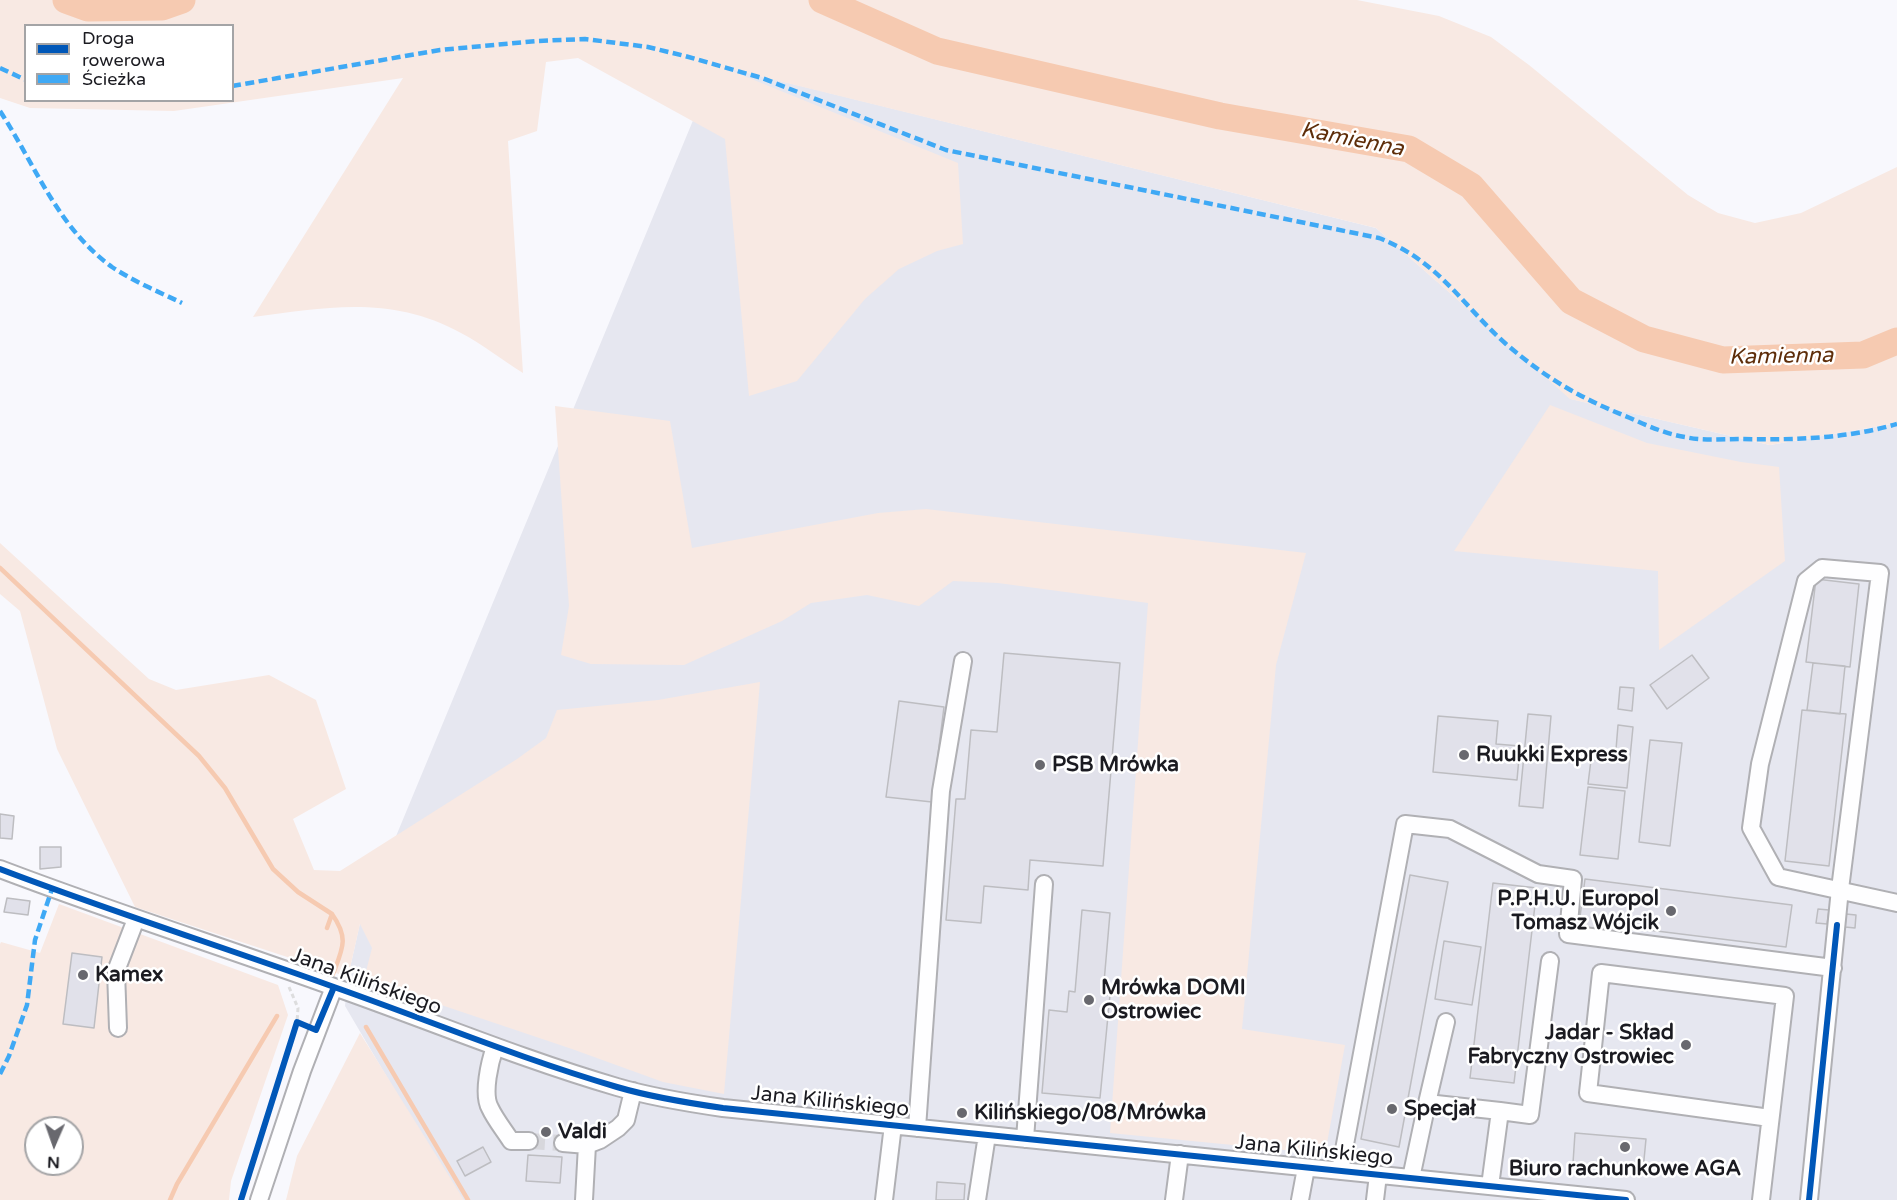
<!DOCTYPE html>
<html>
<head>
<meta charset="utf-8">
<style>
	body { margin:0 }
	#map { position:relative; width:1897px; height:1200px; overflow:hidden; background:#f8f8fd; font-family:"Varela Round",sans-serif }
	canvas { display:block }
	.legend { position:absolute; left:24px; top:24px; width:210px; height:78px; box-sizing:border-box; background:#fff; border:2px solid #a4a4a6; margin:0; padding:8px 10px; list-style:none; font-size:18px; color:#1b1b21 }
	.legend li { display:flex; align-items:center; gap:12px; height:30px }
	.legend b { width:30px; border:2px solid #a4a4a6 }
	.north { position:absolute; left:24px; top:1116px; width:60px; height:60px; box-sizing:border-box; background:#fff; border:2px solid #a4a4a6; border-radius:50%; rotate:182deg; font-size:16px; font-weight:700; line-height:24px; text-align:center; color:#1b1b21 }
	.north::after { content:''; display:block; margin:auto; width:21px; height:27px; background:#68686e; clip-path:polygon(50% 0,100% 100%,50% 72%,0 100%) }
</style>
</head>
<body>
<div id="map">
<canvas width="1897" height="1200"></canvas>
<ul class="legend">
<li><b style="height:8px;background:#0057b8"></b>Droga rowerowa</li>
<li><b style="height:8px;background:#3fa9f5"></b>Ścieżka</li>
</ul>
<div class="north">N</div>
</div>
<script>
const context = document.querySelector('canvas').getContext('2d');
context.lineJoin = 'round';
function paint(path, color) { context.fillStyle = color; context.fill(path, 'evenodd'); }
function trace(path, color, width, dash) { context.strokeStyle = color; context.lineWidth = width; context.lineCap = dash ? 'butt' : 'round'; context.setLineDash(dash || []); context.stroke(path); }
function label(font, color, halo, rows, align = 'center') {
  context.font = font + ' "Varela Round",sans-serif'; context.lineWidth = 5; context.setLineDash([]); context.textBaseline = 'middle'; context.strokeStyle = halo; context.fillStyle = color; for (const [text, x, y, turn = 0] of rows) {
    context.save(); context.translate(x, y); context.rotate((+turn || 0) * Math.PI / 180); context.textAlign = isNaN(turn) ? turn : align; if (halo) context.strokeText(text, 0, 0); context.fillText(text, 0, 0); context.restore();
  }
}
paint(new Path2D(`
	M716,65L1376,228L1571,399L1770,445L1897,423V1200H459L345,1006L348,977L360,923Z`), '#e6e7f0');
paint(new Path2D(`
	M0,0H1357L1439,16L1491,37L1529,65L1688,195L1718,213L1755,223L1801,213L1897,167V423L1770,445L1570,399L1376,228L722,67L958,163L963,244L937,251L899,269L865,299L797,381L749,396L725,139L578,58L546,62L537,131L508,141L523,373C502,360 482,344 461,333C392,295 327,307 253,317L403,78L174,111L30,108L0,98ZM26,26H232V100H26Z
	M1550,405L1647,443L1741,462L1779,467L1785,561L1659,650L1658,571L1454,551Z
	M555,406L670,421L692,548L878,513L926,509L1306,553L1276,665L1242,1029L1345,1045L1325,1154L1110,1133L1148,603L998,583L953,581L919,606L867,595L811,603L782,621L684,665L591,664L561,655L569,606Z
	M0,543L149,679L176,690L269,675L316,700L346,789L293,819L314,870L340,871L517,759L546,738L557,710L658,700L760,682L724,1094L663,1082L572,1049L364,979L372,948L360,924L348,977L135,907L57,749L20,611L0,594Z
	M59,904L278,985L288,1015L231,1181L229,1200H0V944L1,942L40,953ZM36,1128H72V1164H36Z
	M360,1033L464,1200H286L297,1156Z`), '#f8e9e3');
trace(new Path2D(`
	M0,568L199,756L225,788L273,869L298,892L332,914L327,928
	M332,914C349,938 343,948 333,974
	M366,1027L468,1200
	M170,1200L177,1184L277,1016`), '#f6cab1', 4.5);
trace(new Path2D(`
	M66,0L88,8L162,7L182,0
	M822,0L937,51L1220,116L1409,149L1471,186L1571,301L1644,339L1723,360L1863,355L1897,341`), '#f6cab1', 27);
const building = new Path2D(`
	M1816,579L1859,584L1850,667L1806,662Z
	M1004,653L1120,663L1103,866L1030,860L1028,890L984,886L981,923L946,920L956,799H965L971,730L997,732Z
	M1692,655L1709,678L1667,709L1650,685Z
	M1813,663L1845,666L1840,714L1807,710Z
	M1620,687L1634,688L1632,711L1618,709Z
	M899,701L944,707L932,802L886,797Z
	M1802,710L1846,714L1829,866L1785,861Z
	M1528,714L1551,716L1543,808L1519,806Z
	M1438,716L1498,721L1496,744L1520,746L1517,780L1433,772Z
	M1618,725L1633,727L1627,788L1588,784L1591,760L1615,762Z
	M1650,740L1682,743L1670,846L1639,842Z
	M1588,787L1625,791L1618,859L1580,855Z
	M0,814L14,816L12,839L0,838Z
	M40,847H61V867L40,869Z
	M1410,875L1448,882L1399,1147L1361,1139Z
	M1585,879L1792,905L1786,947L1600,924L1598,934L1578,932Z
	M1493,883L1537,888L1514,1083L1470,1078Z
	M7,898L30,901L28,915L4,912Z
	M1818,909L1829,910L1827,924L1816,923Z
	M1082,910L1110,913L1103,994L1110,995L1100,1098L1042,1093L1049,1010L1067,1012L1069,991L1075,992Z
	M1846,914L1856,915L1855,928L1845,927Z
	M1444,941L1481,947L1472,1005L1435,999Z
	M72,953L102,957L94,1028L63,1024Z
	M1575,1133L1646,1139L1643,1170L1573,1163Z
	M483,1147L491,1162L465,1176L457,1161Z
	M528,1155L562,1157L560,1183L526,1181Z
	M937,1182L965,1184L964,1200H936Z`);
paint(building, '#e1e1ea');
trace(building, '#bdbdc1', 1.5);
trace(new Path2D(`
	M529,1141L563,1143`), '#d7d7dc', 16, [16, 8]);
const minor = new Path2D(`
	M0,869C110,911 223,947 334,987C428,1020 521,1059 617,1087C651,1097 688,1103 723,1108L1626,1200
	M118,1028L116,971L136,919
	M495,1047C490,1061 482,1094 490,1108C495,1119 504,1130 511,1141H529
	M1427,1103L1446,1022
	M1500,1111L1530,1115L1550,961
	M917,1128L941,791L963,661
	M1025,1139L1044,884
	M563,1143L587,1145L600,1140L618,1128L626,1120L633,1091
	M1340,1171L1405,824L1450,829L1538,874L1573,879L1568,934L1833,968
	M1411,1178L1427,1103L1500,1111L1490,1186
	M259,1200L302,1071L334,987
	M584,1200L587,1145
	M884,1200L893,1125
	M977,1200L987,1135
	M1174,1200L1180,1154
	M1300,1200L1306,1168
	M1375,1200L1378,1175
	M1761,1200L1785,996L1601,973L1588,1093L1770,1118
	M1809,1200L1840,889L1880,573L1822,568L1806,581L1760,764L1751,828L1778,877L1897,903`);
trace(minor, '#b0b0b4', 20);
trace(new Path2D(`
	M289,987L298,1008L297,1022`), '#ddddde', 3, [4.5, 3]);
trace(minor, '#fefeff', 16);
trace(new Path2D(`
	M0,68L26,80
	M232,86L440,50L537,41L585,39L648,47L685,56L762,78L946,150L1379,238C1439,261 1461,304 1506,344C1547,379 1580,398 1630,418C1648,426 1666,434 1685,437C1703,441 1722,439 1740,439C1794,440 1845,439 1897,424
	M0,111C36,166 57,227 112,267C133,281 159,292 182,303
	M0,1074L9,1056L27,1005L35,940L52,889`), '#3fa9f5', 4.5, [9, 4.5]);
trace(new Path2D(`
	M0,869C110,911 223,947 334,987C428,1020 521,1059 617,1087C651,1097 688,1103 723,1108L1626,1200
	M241,1200L297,1022L316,1030L334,987
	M1809,1200L1837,925`), '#0057b8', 6);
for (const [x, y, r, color] of [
	[1464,755,6,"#68686e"],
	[1040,765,6,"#68686e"],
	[1671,911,6,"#68686e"],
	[83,975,6,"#68686e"],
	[1089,1000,6,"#68686e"],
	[1686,1045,6,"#68686e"],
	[1392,1109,6,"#68686e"],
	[962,1113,6,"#68686e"],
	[546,1132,6,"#68686e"],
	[1625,1147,6,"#68686e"]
]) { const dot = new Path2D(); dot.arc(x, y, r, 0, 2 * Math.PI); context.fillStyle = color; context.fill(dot); trace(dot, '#fff', 2); }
label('bold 21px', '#1b1b21', '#fff', [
	["Ruukki Express",1476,755],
	["PSB Mrówka",1052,765],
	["P.P.H.U. Europol",1659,899,"right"],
	["Tomasz Wójcik",1659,923,"right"],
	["Kamex",95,975],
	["Mrówka DOMI",1101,988],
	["Ostrowiec",1101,1012],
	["Jadar - Skład",1674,1033,"right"],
	["Fabryczny Ostrowiec",1674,1057,"right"],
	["Specjał",1404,1109],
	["Kilińskiego/08/Mrówka",974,1113],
	["Valdi",558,1132],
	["Biuro rachunkowe AGA",1625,1169,"center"]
], 'left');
label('21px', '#1b1b21', '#fff', [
	["Jana Kilińskiego",366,982,20],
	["Jana Kilińskiego",830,1102,6],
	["Jana Kilińskiego",1314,1151,6]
]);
label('italic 22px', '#5e2d09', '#fff', [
	["Kamienna",1352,140,11],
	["Kamienna",1781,357,-1]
]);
</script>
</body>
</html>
